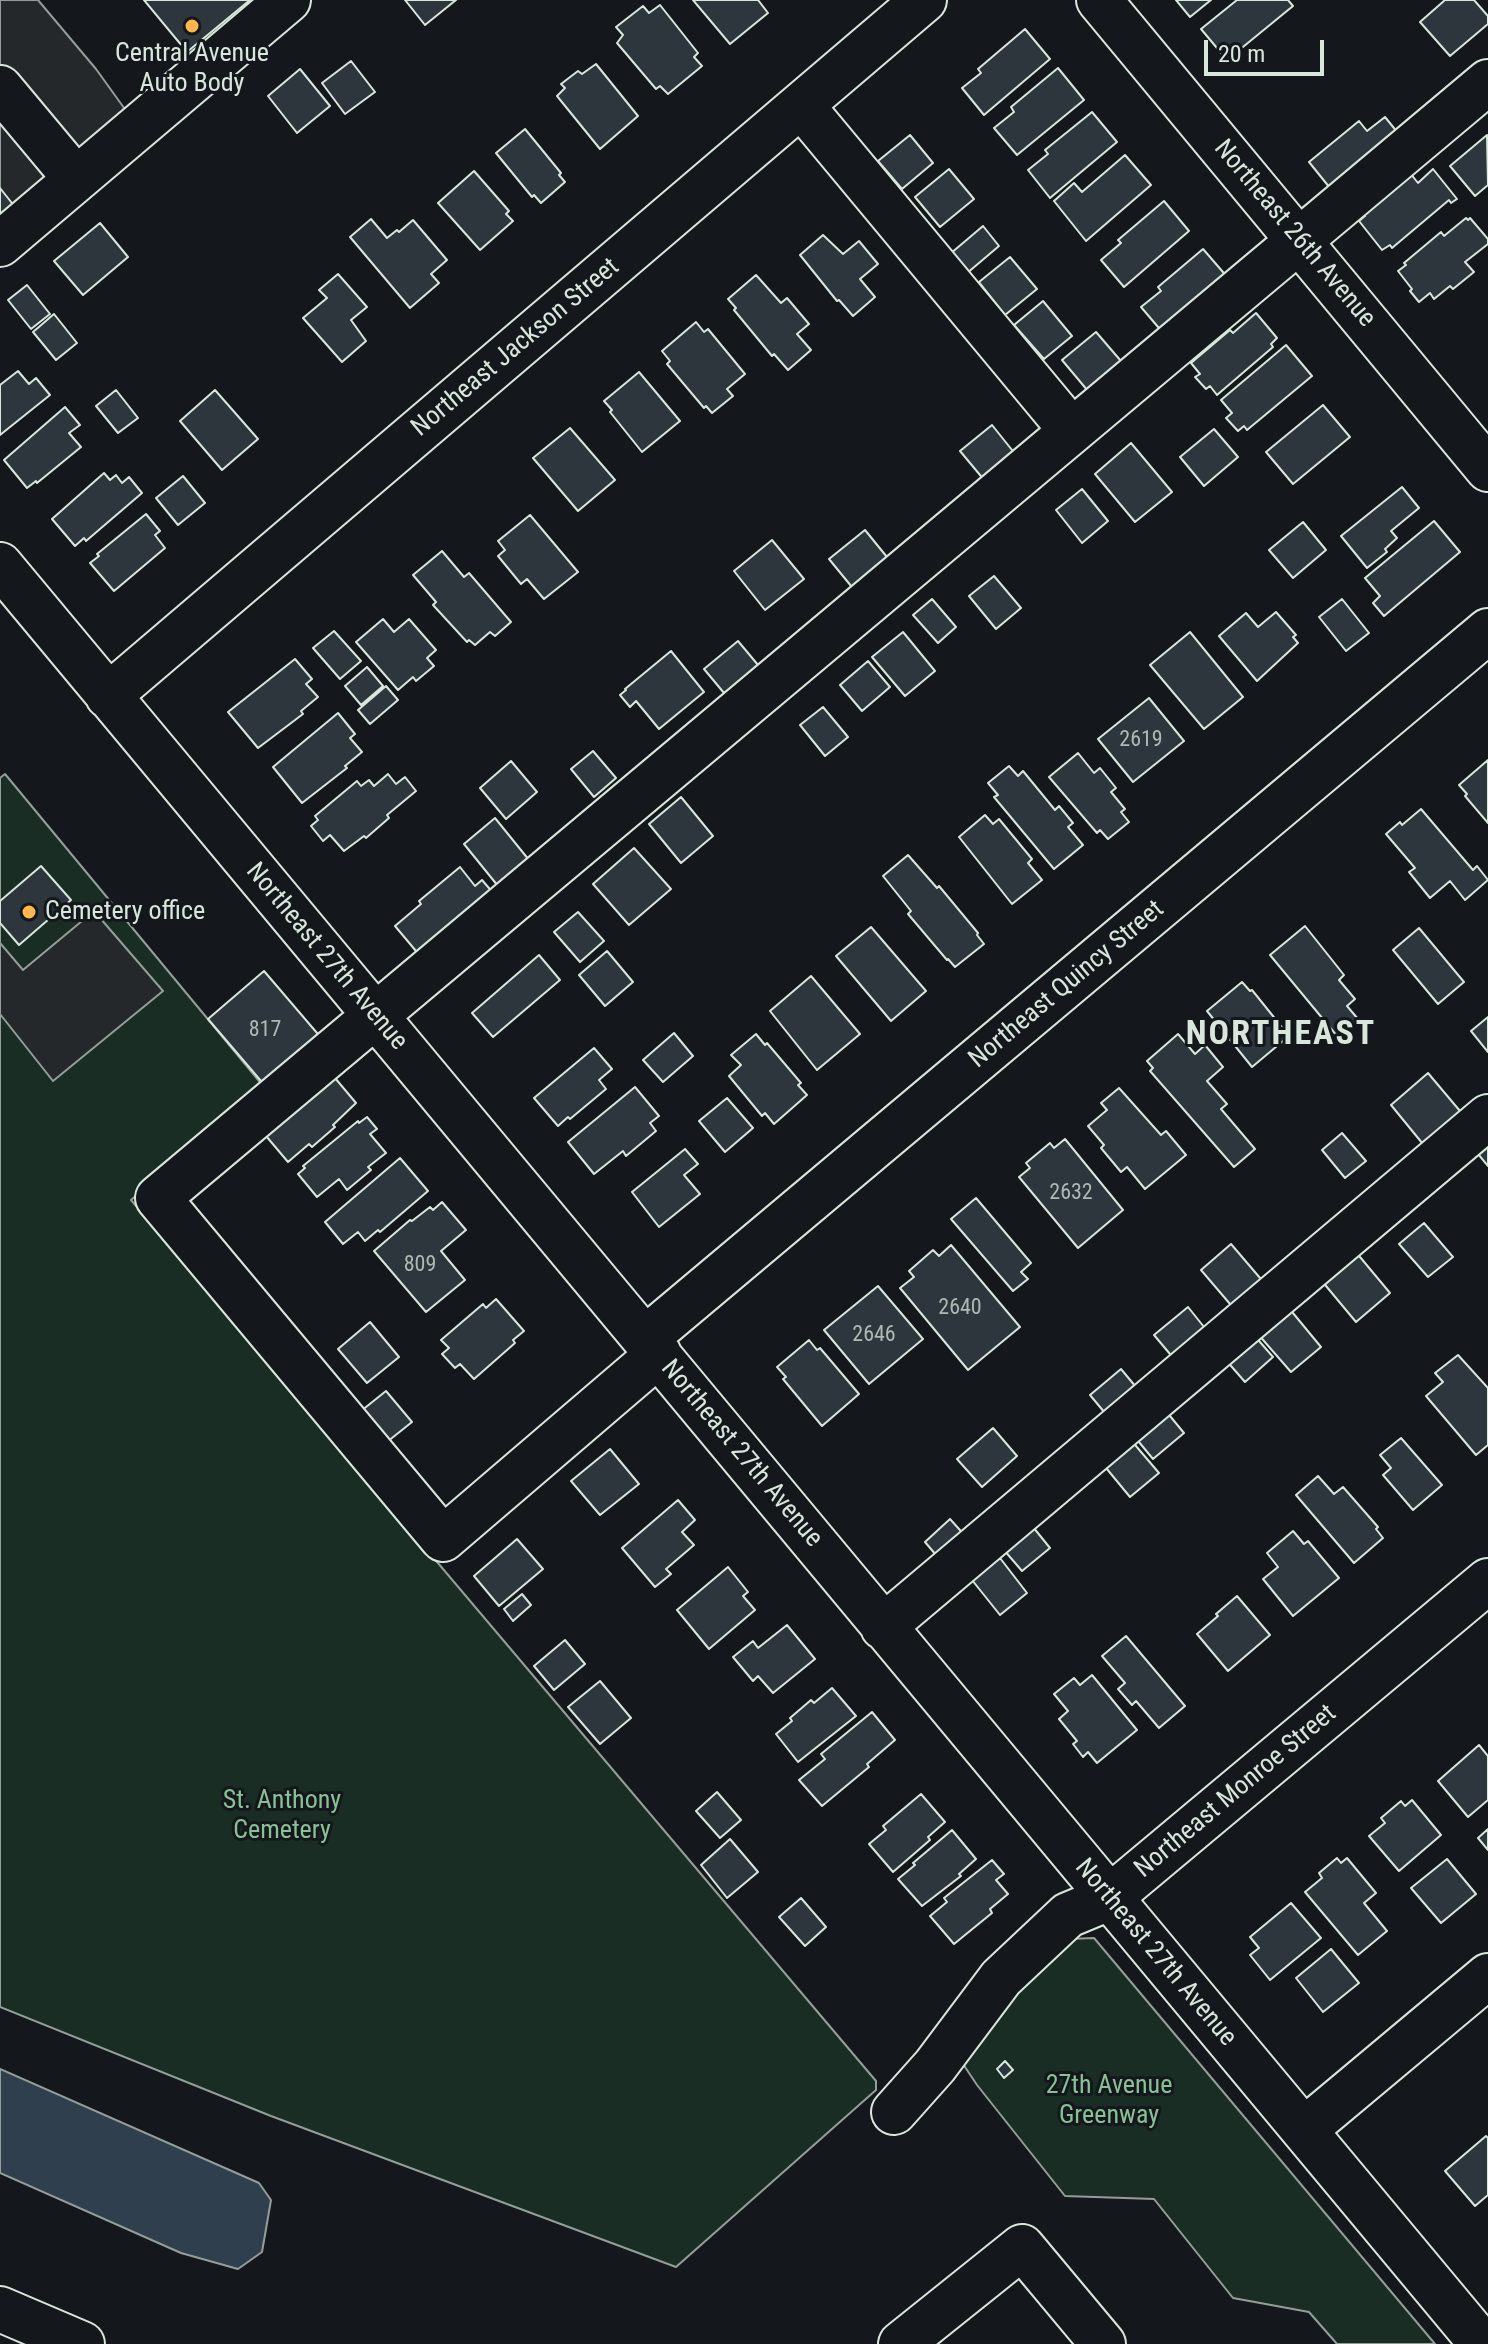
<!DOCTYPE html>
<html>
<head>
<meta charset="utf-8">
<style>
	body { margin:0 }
	#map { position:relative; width:1488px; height:2344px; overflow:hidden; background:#14181c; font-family:"Roboto Condensed",sans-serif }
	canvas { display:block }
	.scale { position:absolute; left:1204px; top:40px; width:120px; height:36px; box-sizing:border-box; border:4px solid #d8e6dc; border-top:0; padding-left:10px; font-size:24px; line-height:28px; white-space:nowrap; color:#d8e6dc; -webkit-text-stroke:6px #14181c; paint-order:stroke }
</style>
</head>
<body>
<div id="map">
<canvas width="1488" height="2344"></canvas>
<div class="scale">20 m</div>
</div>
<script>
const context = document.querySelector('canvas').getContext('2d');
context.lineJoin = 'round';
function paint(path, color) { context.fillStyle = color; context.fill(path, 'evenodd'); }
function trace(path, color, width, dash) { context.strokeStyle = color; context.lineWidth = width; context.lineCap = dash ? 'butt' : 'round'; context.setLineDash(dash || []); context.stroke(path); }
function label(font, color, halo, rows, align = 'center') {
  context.font = font + ' "Roboto Condensed",sans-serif'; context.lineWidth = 6; context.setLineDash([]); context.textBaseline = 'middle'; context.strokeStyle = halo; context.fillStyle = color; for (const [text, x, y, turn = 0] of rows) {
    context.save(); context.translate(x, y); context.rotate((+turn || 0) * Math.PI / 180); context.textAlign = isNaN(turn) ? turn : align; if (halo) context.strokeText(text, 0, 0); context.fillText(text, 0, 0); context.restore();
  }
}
const green = new Path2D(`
	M5,774L264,1087L131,1200L876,2081V2090L676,2267L271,2116L0,2007V778Z
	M1094,1938L1435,2344H1337L1309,2312L1233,2298L1154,2199L1065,2196L977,2085L959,2058L1010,1996L1068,1939Z`);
paint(green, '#1a2d24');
trace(green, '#939e99', 2);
const parking = new Path2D(`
	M0,0H38L96,69L132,119L0,229Z
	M94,911L163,991L53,1081L0,1014V943L23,970Z`);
paint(parking, '#24282b');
trace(parking, '#939e99', 2);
const water = new Path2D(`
	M0,2069L259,2183L271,2200L262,2252L238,2269L181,2253L0,2173Z`);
paint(water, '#2f3f4d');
trace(water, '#939e99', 2);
const building = new Path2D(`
	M144,0H250L187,52Z
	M405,0H456L425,25Z
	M693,0H758L768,13L730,44Z
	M1176,0H1211L1190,17Z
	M1237,0H1288L1293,6L1227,60L1201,29Z
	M1445,0H1474L1488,16V24L1450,56L1420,22Z
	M660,5L698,53L694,57L702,66L668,94L660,86L656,89L617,43L623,35L616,27L643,6L649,13Z
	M1025,29L1050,59L984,115L962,88L981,73L978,69Z
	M351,61L375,92L345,114L322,83Z
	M596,64L638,116L600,149L557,96L565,88L561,84L578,71L582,74Z
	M1058,68L1084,100L1017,155L994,128L1014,112L1011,107Z
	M300,69L330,106L297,133L268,96Z
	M1092,112L1117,142L1050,198L1028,170L1048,154L1045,150Z
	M1385,117L1402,138L1334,193L1309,162L1359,121L1367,131Z
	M525,129L561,173L559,175L565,182L541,203L534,195L532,197L496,153Z
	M910,135L933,163L902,189L878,161Z
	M1487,135L1488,185L1475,196L1450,166Z
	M1125,155L1151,185L1086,241L1054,201L1074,183L1082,192Z
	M949,169L974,199L940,227L915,197Z
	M1433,169L1457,199L1451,203L1449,200L1392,248L1390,245L1382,250L1359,221L1365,216L1363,214L1410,173L1418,183Z
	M474,171L509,211L506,214L513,221L480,250L438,203Z
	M0,188L15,207L0,219Z
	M1164,201L1189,231L1124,287L1101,260L1121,243L1118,240Z
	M1466,218L1468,220L1470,218L1488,239V244L1465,262L1474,272L1453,289L1450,286L1434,299L1430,293L1419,302L1410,291L1412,289L1398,271L1406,265L1404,263L1441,232L1444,236Z
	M371,219L387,238L397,230L399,232L413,220L447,260L431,274L439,283L410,308L350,237Z
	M100,223L128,257L83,295L54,261Z
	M983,226L999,246L966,274L950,254Z
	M823,235L843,254L859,241L878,264L860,279L875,297L853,316L839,300L837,301L800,255Z
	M1203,249L1229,279L1164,334L1141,307L1161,291L1158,287Z
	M1010,257L1037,289L1005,315L979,282Z
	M338,274L367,307L351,320L366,341L342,362L303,318L327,298L319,290Z
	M756,275L781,303L787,298L809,324L797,334L811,350L788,370L774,354L772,356L734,310L736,308L728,299Z
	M27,285L50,314L31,329L8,300Z
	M1043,301L1072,336L1044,359L1014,325Z
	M1256,313L1277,338L1271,344L1273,347L1217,395L1210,386L1206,389L1195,377L1200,374L1191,363L1230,330L1233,333Z
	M54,314L77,343L56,360L33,332Z
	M696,322L704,332L708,329L745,374L727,389L733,396L712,413L706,406L704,408L667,364L670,361L662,351Z
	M1096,332L1127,368L1093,397L1062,360Z
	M1286,345L1312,376L1247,430L1244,426L1238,431L1226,418L1232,413L1221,400Z
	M18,371L29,384L36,378L50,395L0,435V385Z
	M639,372L680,421L642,452L610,412L612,410L604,401Z
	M116,390L138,418L118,433L96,406Z
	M215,390L258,439L222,470L180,421Z
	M1323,405L1350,437L1293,484L1266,452Z
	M65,407L80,425L69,433L81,447L37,483L36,481L27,488L4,460Z
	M992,425L1016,455L985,481L960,451Z
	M570,428L615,480L578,511L533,458Z
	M1214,429L1238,457L1204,486L1180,457Z
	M1131,443L1172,492L1135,522L1095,474Z
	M104,473L110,480L116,475L122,483L129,477L142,493L86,541L84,538L75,546L52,519Z
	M183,476L205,503L178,525L156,498Z
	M1402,487L1419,508L1391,531L1397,538L1385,549L1387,552L1367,568L1341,536Z
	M1082,489L1108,521L1082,543L1056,510Z
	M146,514L160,531L155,535L165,548L114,591L90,563L99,556L97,554Z
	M530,515L578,572L544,599L527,579L521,584L498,556L505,550L498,541Z
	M1434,521L1460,552L1384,616L1373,603L1380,596L1365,578Z
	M1303,522L1326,550L1293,578L1269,550Z
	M865,530L891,562L856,592L829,559Z
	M772,540L804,579L765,610L734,571Z
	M442,551L464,577L469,573L511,622L495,636L490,632L475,645L469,640L467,642L433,605L436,602L413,575Z
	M994,576L1021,608L996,629L969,596Z
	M932,599L956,627L938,643L913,615Z
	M1342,599L1369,633L1346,651L1319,617Z
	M1276,612L1296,635L1293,637L1298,643L1257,681L1219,636L1246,613L1258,627Z
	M383,619L394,632L409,619L436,650L427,658L434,666L416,681L413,677L398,690L356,642Z
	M334,631L361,661L340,679L313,648Z
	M903,632L935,671L905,696L872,657Z
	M1190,632L1243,697L1204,729L1150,665Z
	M738,641L763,671L729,699L704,669Z
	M671,651L704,692L659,729L636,701L630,707L620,695L626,690L625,689Z
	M295,659L312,679L306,684L318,697L301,711L303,714L258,748L228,712Z
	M868,661L890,687L862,711L840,685Z
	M367,667L383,686L361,705L345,686Z
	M386,686L398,700L370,724L358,710Z
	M1149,698L1184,741L1133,782L1098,739Z
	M823,707L848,737L825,756L800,725Z
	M338,713L355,734L350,738L362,752L345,766L347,768L302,803L273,767Z
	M593,751L616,778L594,797L571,769Z
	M1078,753L1094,773L1100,768L1116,788L1111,792L1125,809L1121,812L1129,822L1108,839L1100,830L1097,833L1049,777Z
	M1488,760V823L1465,796L1467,794L1459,785Z
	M511,761L537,792L506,819L480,788Z
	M1009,766L1018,776L1023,771L1055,810L1059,806L1073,823L1068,827L1083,845L1054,869L994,797L998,795L988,783Z
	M388,774L396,784L405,777L416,791L387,815L389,818L366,838L364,836L344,851L330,835L323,841L311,826L318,820L315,816L357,781L361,786L369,780L374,786Z
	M681,797L713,836L681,863L649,824Z
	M1421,809L1473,870L1477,866L1488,880L1465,900L1450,881L1430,898L1409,872L1415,868L1386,834L1400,822L1402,825Z
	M985,815L993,824L999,819L1032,859L1028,863L1042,880L1012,904L959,837Z
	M495,818L529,860L498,886L464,844Z
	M634,848L671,889L629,925L593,884Z
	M908,855L937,888L939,886L978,933L977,935L984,944L955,967L948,959L947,960L908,914L911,911L883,876Z
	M41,866L71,900L19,945L0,923V901Z
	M460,867L475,886L482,880L494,894L421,957L395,926L421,904L419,901Z
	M578,912L604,941L580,962L554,932Z
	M1305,926L1344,975L1339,980L1355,999L1347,1006L1358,1019L1337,1036L1270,955Z
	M871,927L926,991L891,1021L836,956Z
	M1419,928L1464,982L1438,1004L1393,950Z
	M607,951L633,982L605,1006L579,975Z
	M539,955L560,980L493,1037L472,1013Z
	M264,971L323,1040L267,1088L208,1019Z
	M811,976L860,1034L817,1070L770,1011Z
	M1242,982L1250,991L1252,990L1289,1036L1252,1067L1207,1011Z
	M1488,1017V1052L1471,1031Z
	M674,1033L693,1056L663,1082L643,1060Z
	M756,1034L765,1045L767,1043L801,1083L798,1085L807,1095L774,1124L765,1113L762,1116L729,1076L741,1065L731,1055Z
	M1178,1034L1195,1054L1205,1045L1223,1067L1207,1081L1227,1104L1221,1109L1255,1149L1234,1167L1150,1071L1153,1068L1147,1061Z
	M594,1048L612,1069L599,1080L606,1089L570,1119L568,1117L558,1126L534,1098Z
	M330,1072L356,1103L333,1125L335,1127L312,1147L309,1144L288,1162L261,1130Z
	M1428,1073L1465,1117L1427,1149L1391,1105Z
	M635,1087L659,1116L650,1123L656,1131L626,1156L623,1151L594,1174L568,1142Z
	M1119,1088L1161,1135L1166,1131L1186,1155L1145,1189L1127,1167L1121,1172L1101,1148L1104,1145L1088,1126L1107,1110L1101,1103Z
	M727,1098L753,1128L725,1152L699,1121Z
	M367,1117L377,1129L370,1134L386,1153L368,1167L371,1170L347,1190L339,1179L317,1197L298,1174L305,1168L303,1166L358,1121L359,1123Z
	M1342,1133L1366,1161L1345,1178L1322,1150Z
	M1488,1137V1166L1474,1149Z
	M1065,1139L1123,1210L1078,1248L1019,1177L1030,1168L1026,1163L1050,1143L1054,1148Z
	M685,1149L698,1164L684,1175L700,1194L659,1227L632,1192Z
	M400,1158L428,1191L380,1232L378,1230L365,1241L358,1232L343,1244L325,1222Z
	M976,1198L1031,1263L1021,1272L1028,1279L1013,1291L951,1219Z
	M442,1202L466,1230L441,1251L465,1280L426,1312L374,1251L410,1220L412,1221L430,1207L433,1210Z
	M1424,1223L1453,1257L1428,1277L1399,1244Z
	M1231,1244L1266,1285L1236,1311L1201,1270Z
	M951,1245L1020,1327L968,1370L900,1288L914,1277L909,1271L933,1250L939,1256Z
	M1355,1251L1390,1293L1356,1322L1321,1280Z
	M878,1286L923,1339L869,1384L824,1330Z
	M496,1299L524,1331L513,1340L515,1343L474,1379L460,1364L455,1368L442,1354L449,1348L441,1340L483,1304L486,1308Z
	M1188,1307L1208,1332L1175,1360L1154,1335Z
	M1288,1307L1321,1347L1291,1372L1257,1333Z
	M370,1322L399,1357L367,1383L338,1349Z
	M1253,1334L1273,1357L1245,1382L1225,1359Z
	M809,1340L817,1350L820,1348L859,1394L822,1426L783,1379L786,1377L777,1367Z
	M1458,1355L1488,1388V1445L1476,1455L1426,1396L1443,1382L1435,1373Z
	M1121,1369L1141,1393L1110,1419L1090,1395Z
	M386,1391L412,1422L382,1446L356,1415Z
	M1165,1410L1184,1433L1153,1459L1134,1436Z
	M993,1428L1017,1456L982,1487L957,1459Z
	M1401,1438L1442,1485L1413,1510L1383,1475L1391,1468L1380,1455Z
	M1130,1439L1159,1473L1130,1497L1102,1463Z
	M610,1449L639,1484L600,1515L571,1481Z
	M1318,1476L1334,1494L1343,1487L1378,1527L1376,1529L1383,1538L1354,1563L1296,1495Z
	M678,1500L695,1520L682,1532L694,1545L666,1569L671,1574L655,1587L622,1548Z
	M950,1519L968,1539L942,1562L925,1542Z
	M1033,1527L1050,1548L1022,1571L1004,1550Z
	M1293,1531L1304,1544L1308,1541L1339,1578L1293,1616L1263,1579L1278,1567L1267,1553Z
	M517,1539L543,1569L499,1606L474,1576Z
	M1000,1558L1027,1593L1000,1615L972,1580Z
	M728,1567L748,1592L743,1596L755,1610L709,1649L677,1610Z
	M522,1594L531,1605L513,1621L504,1609Z
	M1237,1596L1270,1635L1228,1671L1197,1634L1218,1616L1216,1614Z
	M787,1625L815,1659L773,1693L758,1676L753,1681L733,1657L753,1641L758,1648Z
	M1126,1636L1185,1706L1159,1728L1136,1701L1132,1705L1118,1689L1125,1683L1102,1656Z
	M565,1640L585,1664L554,1690L534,1666Z
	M1092,1675L1137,1730L1097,1763L1088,1752L1083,1757L1073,1744L1077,1741L1059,1719L1068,1711L1054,1694L1074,1678L1080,1685Z
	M600,1681L631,1718L600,1744L568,1707Z
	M832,1688L856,1716L798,1762L776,1734L792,1721L790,1718L811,1700L814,1703Z
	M872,1712L895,1740L867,1764L869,1767L822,1806L799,1780L825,1759L821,1754Z
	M1479,1745L1488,1756V1800L1468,1817L1438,1781Z
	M717,1792L741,1820L720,1838L696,1811Z
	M921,1794L945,1822L928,1837L930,1840L893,1872L869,1844L886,1830L883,1826Z
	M1412,1800L1441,1835L1399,1871L1369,1836L1385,1823L1381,1818L1401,1801L1405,1806Z
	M1488,1829V1850L1478,1838Z
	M952,1830L976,1859L959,1874L961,1876L922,1906L898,1879L915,1865L913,1863Z
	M730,1839L758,1872L727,1898L701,1865Z
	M1337,1858L1341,1863L1347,1858L1376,1893L1364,1903L1387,1931L1358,1955L1305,1892L1322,1878L1319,1873Z
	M1447,1859L1476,1894L1441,1923L1411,1888Z
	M992,1860L1004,1874L996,1880L1008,1894L990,1909L992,1913L954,1944L930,1916L947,1902L944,1898Z
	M801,1898L826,1927L805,1946L779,1917Z
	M1291,1903L1321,1938L1270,1980L1250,1955L1259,1948L1250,1937Z
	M1331,1949L1359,1983L1323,2012L1296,1978Z
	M1005,2061L1013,2070L1004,2078L997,2069Z
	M1486,2136L1488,2138V2195L1475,2206L1445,2171Z`);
paint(building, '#2c363c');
trace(building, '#d8e6dc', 2);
const minor = new Path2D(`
	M1099,0L1488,469
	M0,88L76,179
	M801,105L1072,431
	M0,244L288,0
	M0,565L1482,2344
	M108,696L924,0
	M645,1339L1488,631
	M659,1354L443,1539L158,1198L1488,82
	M883,1627L1488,1117
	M894,2112L935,2066L1001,1978L1068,1915L1109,1898L1488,1581
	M1304,2130L1488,1976
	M0,2309L82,2344
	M901,2344L1022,2247L1103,2344`);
trace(minor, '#d8e6dc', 48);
trace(minor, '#14181c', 44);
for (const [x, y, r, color] of [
	[192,26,8,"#ffb74d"],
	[29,912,8,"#ffb74d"]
]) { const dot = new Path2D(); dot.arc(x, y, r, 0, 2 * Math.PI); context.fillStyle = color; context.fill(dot); trace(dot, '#14181c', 3); }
label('22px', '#adbab4', null, [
	["2619",1141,740],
	["817",265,1030],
	["2632",1071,1193],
	["809",420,1265],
	["2640",960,1308],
	["2646",874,1335]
]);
label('26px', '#d8e6dc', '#14181c', [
	["Central Avenue",192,54],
	["Auto Body",192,84],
	["Cemetery office",45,912,"left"]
]);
label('26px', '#d8e6dc', '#14181c', [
	["Northeast 26th Avenue",1294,234,50],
	["Northeast Jackson Street",516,348,-40],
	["Northeast 27th Avenue",326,957,50],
	["Northeast Quincy Street",1067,985,-40],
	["Northeast 27th Avenue",741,1454,50],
	["Northeast Monroe Street",1236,1792,-40],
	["Northeast 27th Avenue",1155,1953,50]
]);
label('26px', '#8ac095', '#14181c', [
	["St. Anthony",282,1801],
	["Cemetery",282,1831],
	["27th Avenue",1109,2086],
	["Greenway",1109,2116]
]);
context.letterSpacing = '2px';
label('bold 34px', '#d8e6dc', '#14181c', [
	["NORTHEAST",1281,1035]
]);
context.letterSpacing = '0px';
</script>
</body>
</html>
